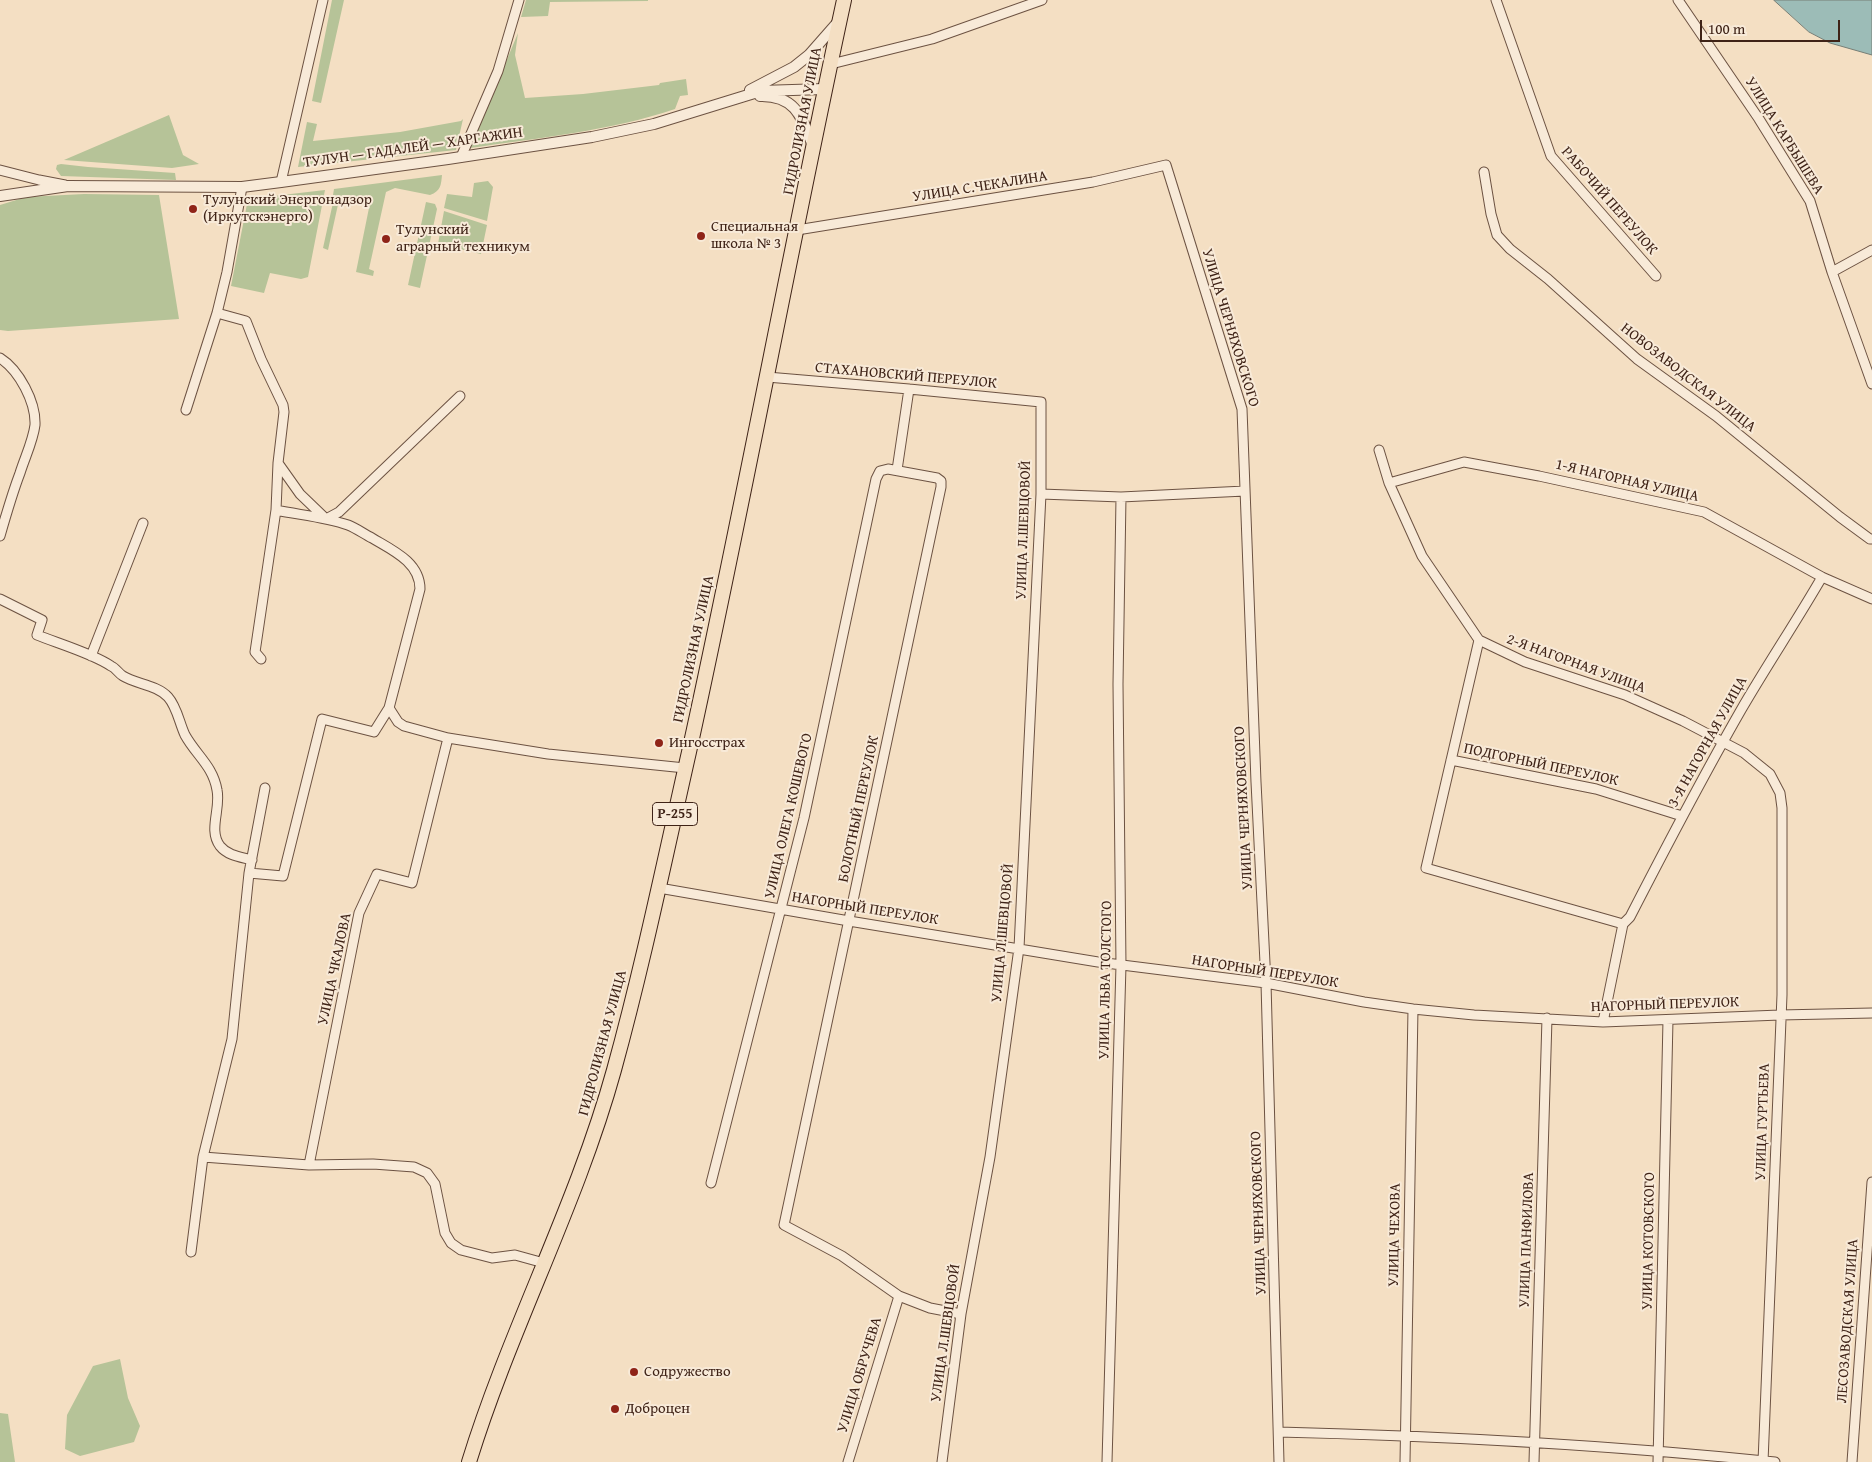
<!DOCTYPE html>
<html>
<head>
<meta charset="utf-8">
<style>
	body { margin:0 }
	#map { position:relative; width:1872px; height:1462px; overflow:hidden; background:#f4dfc3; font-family:"Gentium Book Plus",serif }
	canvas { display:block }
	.scale { position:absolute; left:1700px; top:20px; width:140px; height:22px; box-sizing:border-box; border:2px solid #3f2317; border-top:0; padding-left:6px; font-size:15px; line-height:18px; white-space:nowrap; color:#3f2317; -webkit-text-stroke:4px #f8ead8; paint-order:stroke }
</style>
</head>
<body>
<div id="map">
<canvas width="1872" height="1462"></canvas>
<div class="scale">100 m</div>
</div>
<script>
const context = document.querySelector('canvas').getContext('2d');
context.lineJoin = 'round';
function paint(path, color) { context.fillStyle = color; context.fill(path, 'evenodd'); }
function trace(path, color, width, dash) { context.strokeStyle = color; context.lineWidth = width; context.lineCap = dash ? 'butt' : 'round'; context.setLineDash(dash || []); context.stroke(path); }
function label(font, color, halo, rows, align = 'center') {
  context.font = font + ' "Gentium Book Plus",serif'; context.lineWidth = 4; context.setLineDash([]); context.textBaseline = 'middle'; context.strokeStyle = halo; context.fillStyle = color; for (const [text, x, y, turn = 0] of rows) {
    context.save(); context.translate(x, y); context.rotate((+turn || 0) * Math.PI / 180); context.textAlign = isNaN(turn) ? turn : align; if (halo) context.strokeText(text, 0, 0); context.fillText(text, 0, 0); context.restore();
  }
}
paint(new Path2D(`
	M332,0H344L321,103L312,101Z
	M526,0H648V1L550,2L548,16L521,17Z
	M518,33L515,55L525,98L583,94L659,85L660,83L686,79L688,95L680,96L675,109C610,131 539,138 470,148Z
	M169,115L183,155L199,164L172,168L64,160Z
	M463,119L456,150L298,167L307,122L317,124L313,141L400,132L461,121Z
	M61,164L88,167L175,173L176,180L61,176L56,169L57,165Z
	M442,175C441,185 441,191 430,195L395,188L386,192L369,269L374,271L373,276L356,272L370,203L333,195L334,189Z
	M488,181L493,187L487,221L444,208L447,194L472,197L474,183Z
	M325,190L308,277L301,279L270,273L264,293L231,286L248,199Z
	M84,194L159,195L179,319L8,331L0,330V205L26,197Z
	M334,198L339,200L328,250L323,248Z
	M426,202L435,204L437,209L420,288L408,285Z
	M444,211L487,225L481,254L438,244Z
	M120,1359L128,1398L140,1426L134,1442L80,1456L65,1449L67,1415L93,1366Z
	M0,1413L8,1414L15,1462H0Z`), '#b6c398');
const water = new Path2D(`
	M1774,0H1872V55L1830,43L1809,32Z`);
paint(water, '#9cbcb7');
trace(water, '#777f77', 1);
const minor = new Path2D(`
	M1496,0L1551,156L1656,276
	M1678,0L1759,119L1810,201L1832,272L1872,384
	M831,64L932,39L1042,0
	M461,157L498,71L519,0
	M0,170L39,180L65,185
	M1484,172L1491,214L1497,235L1510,249L1548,279L1637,359L1716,416L1840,517L1870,539H1872
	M281,182L323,0
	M797,230L1093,182L1166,165L1242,409L1256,782L1266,983L1279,1462
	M1832,272L1872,250
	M217,313L246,321L261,359L283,405L284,412L278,463L276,510L255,652L261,659
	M0,358C19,370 36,402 35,425C33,441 25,457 20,473C12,494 6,515 0,536
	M767,377L909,389L1041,402V494L1019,948L990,1157L961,1314L942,1462
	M186,410L217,313L227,272L242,187
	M1379,450L1389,483L1422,556L1479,640L1525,662L1625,695L1683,721L1744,753L1770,774L1780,793L1782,808V995L1763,1462
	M278,463L300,494L326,519
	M897,470L909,389
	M1389,483L1464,462L1539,476L1704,512L1822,577L1872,599
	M1041,494L1121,497L1245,491
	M326,519L339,512L460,396
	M0,599L42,620L37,635C57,643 94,654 111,666C116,668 118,673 123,676C136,684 157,685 168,697C177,707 179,722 185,735C196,755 213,766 217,790C221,809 208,830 220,846C228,856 241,857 252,860
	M1479,640L1426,868L1623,924
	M91,656L143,523
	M389,708L398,722L404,726L448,738L548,754L685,768
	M1451,760L1596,789L1682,816
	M265,788L249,873L232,1039L203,1157L309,1165L373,1164L414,1167L427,1173L435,1184L445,1233L451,1243L461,1250L492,1258L515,1255L544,1263
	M249,873L283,876L322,719L374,732L389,708L420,589C420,562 392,550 372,538C364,534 356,528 348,525C325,517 300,515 276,510
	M659,888L849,921L1098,962L1266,983L1364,1002L1413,1009L1474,1015L1603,1022L1780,1015L1872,1013
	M1603,1022L1623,924L1630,917C1666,847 1702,778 1741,710C1767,665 1796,622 1822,577
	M309,1165L359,913L377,874L412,883L448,738
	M711,1183L804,818L876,479L880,471L888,469L937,478L941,481V487L784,1225L842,1256L899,1296L930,1308L961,1314
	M191,1252L203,1157
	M1279,1432C1445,1436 1610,1445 1775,1462
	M848,1462L899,1296
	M1107,1462L1121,965L1118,684L1121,497
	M1405,1462L1413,1009
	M1534,1462L1547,1018
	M1658,1462L1668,1020
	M1852,1462L1872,1182`);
const tertiary = new Path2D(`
	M750,90L794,67L809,55L838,22
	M760,96C796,95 802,118 813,146
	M0,196L68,186L242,187L281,182L448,159L592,137L654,124L761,91L824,89`);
const trunk = new Path2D(`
	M469,1462C510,1329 577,1204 614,1070C643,965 665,858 689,752C744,502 790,250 844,0`);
trace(minor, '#6c5242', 11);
trace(tertiary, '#6c5242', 12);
trace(trunk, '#3f2317', 16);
trace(minor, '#f8ead8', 9);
trace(tertiary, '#f8ead8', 10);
trace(trunk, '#f4dfc3', 14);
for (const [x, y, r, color] of [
	[193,209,5,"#8f2418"],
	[701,236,5,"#8f2418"],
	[386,239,5,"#8f2418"],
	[659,743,5,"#8f2418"],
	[634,1372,5,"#8f2418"],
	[615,1409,5,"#8f2418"]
]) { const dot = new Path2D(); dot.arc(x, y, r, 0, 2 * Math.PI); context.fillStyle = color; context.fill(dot); trace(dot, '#f8ead8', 2); }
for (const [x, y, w] of [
	[675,814,45]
]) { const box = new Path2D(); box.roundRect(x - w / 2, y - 11.5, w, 23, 4); context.fillStyle = '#f8ead8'; context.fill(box); trace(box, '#3f2317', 1); }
label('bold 14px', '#3f2317', null, [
	["Р-255",675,814]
]);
label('15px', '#3f2317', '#f8ead8', [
	["ГИДРОЛИЗНАЯ УЛИЦА",803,121,-79],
	["УЛИЦА КАРБЫШЕВА",1784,136,58],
	["ТУЛУН — ГАДАЛЕЙ — ХАРГАЖИН",413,148,-8],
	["УЛИЦА С.ЧЕКАЛИНА",980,187,-9],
	["РАБОЧИЙ ПЕРЕУЛОК",1609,201,49],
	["УЛИЦА ЧЕРНЯХОВСКОГО",1230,328,73],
	["СТАХАНОВСКИЙ ПЕРЕУЛОК",906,376,5],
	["НОВОЗАВОДСКАЯ УЛИЦА",1688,378,38],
	["1-Я НАГОРНАЯ УЛИЦА",1627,481,13],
	["УЛИЦА Л.ШЕВЦОВОЙ",1024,530,-88],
	["ГИДРОЛИЗНАЯ УЛИЦА",694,649,-78],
	["2-Я НАГОРНАЯ УЛИЦА",1576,664,20],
	["3-Я НАГОРНАЯ УЛИЦА",1708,742,-61],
	["ПОДГОРНЫЙ ПЕРЕУЛОК",1541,765,12],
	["УЛИЦА ЧЕРНЯХОВСКОГО",1244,808,-93],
	["БОЛОТНЫЙ ПЕРЕУЛОК",859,809,-78],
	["УЛИЦА ОЛЕГА КОШЕВОГО",789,816,-77],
	["НАГОРНЫЙ ПЕРЕУЛОК",865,909,9],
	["УЛИЦА Л.ШЕВЦОВОЙ",1003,933,-85],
	["УЛИЦА ЧКАЛОВА",335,969,-78],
	["НАГОРНЫЙ ПЕРЕУЛОК",1265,972,9],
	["УЛИЦА ЛЬВА ТОЛСТОГО",1106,980,-89],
	["НАГОРНЫЙ ПЕРЕУЛОК",1665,1005,-2],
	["ГИДРОЛИЗНАЯ УЛИЦА",603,1043,-75],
	["УЛИЦА ГУРТЬЕВА",1763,1122,-88],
	["УЛИЦА ЧЕРНЯХОВСКОГО",1259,1213,-92],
	["УЛИЦА ЧЕХОВА",1395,1235,-89],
	["УЛИЦА ПАНФИЛОВА",1527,1240,-88],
	["УЛИЦА КОТОВСКОГО",1649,1241,-89],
	["ЛЕСОЗАВОДСКАЯ УЛИЦА",1848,1321,-86],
	["УЛИЦА Л.ШЕВЦОВОЙ",946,1333,-82],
	["УЛИЦА ОБРУЧЕВА",860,1375,-73]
]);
label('15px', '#3f2317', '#f8ead8', [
	["Тулунский Энергонадзор",203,200],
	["(Иркутскэнерго)",203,217],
	["Специальная",711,227],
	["школа № 3",711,244],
	["Тулунский",396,230],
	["аграрный техникум",396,247],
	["Ингосстрах",669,743],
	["Содружество",644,1372],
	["Доброцен",625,1409]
], 'left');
</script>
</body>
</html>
